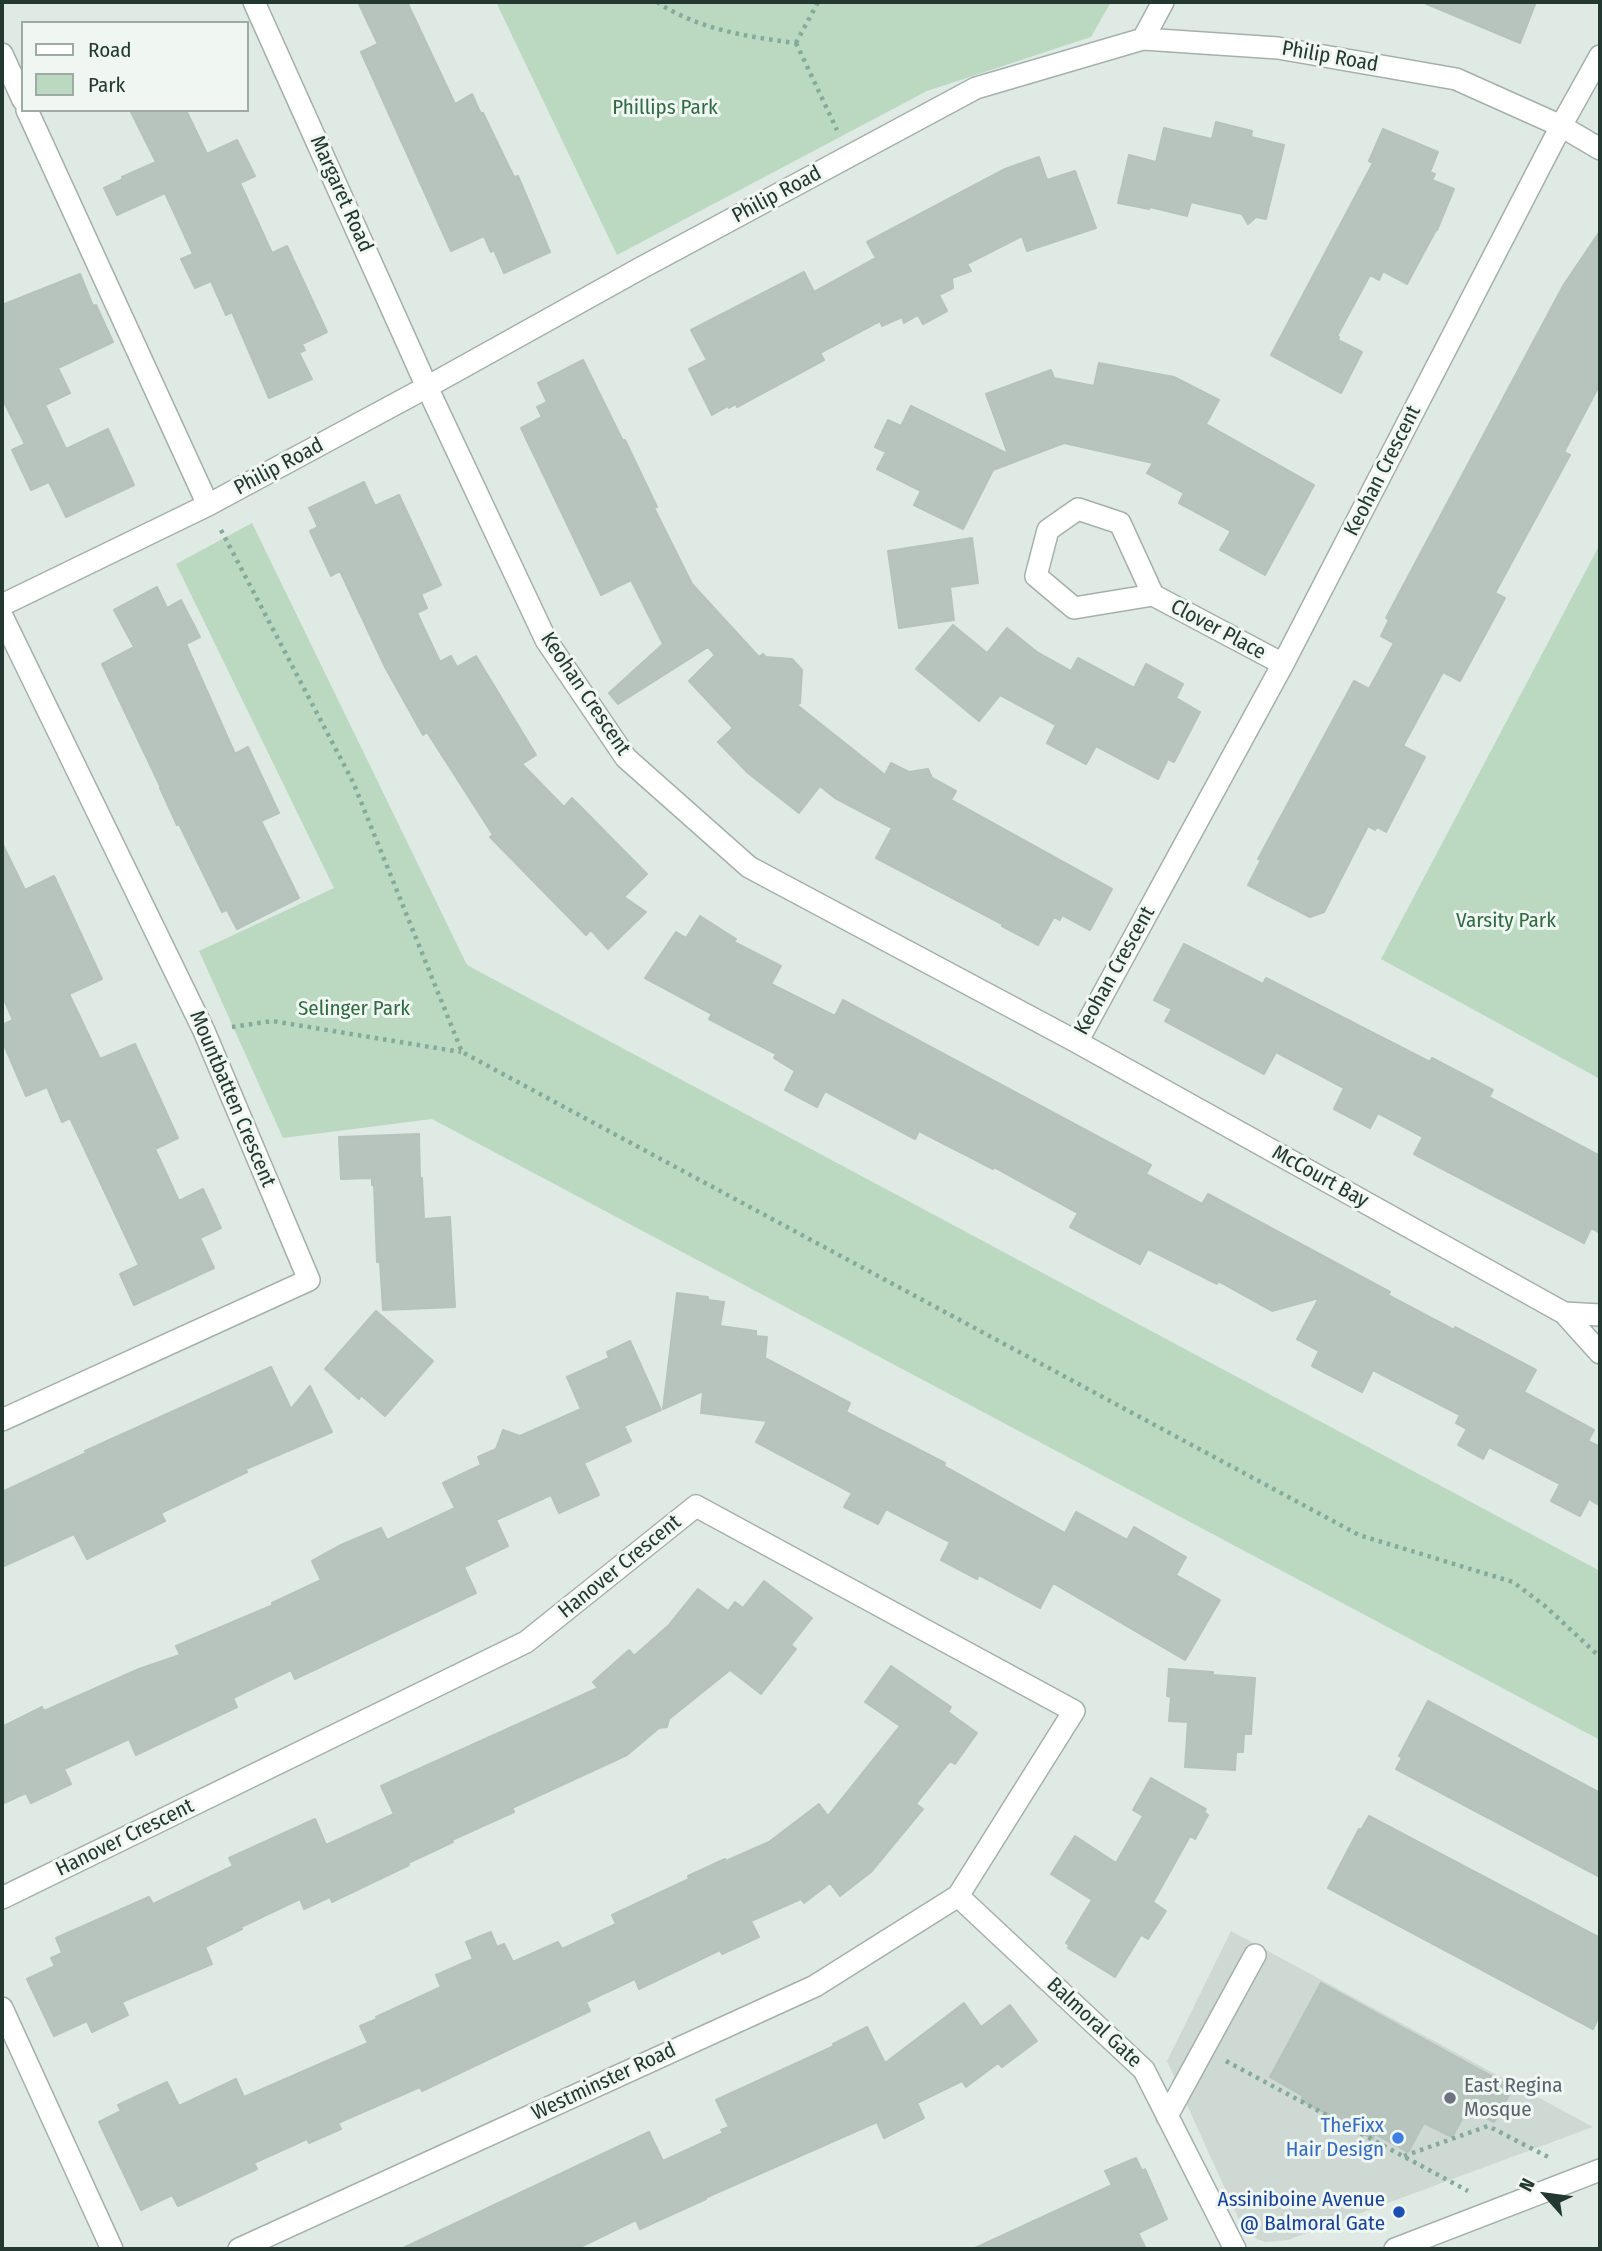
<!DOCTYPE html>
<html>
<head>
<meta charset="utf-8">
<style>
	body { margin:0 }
	#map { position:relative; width:1602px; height:2251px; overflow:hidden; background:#e0eae5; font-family:"Fira Sans Condensed",sans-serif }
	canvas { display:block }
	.frame { position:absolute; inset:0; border:4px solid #233830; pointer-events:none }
	.legend { position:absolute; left:21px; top:21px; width:228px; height:91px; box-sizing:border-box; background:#f0f7f3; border:2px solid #9eaba5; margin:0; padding:9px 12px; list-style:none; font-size:21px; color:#233830 }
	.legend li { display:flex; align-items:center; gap:14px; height:35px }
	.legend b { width:35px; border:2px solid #9eaba5 }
	.north { position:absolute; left:1511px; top:2160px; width:70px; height:70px; -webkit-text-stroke:5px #f0f7f3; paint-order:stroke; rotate:298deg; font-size:19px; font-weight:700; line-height:28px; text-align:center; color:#233830 }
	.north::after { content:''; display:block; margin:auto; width:24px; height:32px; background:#233830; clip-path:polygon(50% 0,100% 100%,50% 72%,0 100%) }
</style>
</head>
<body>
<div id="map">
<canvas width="1602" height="2251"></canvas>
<div class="frame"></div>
<ul class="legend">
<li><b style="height:9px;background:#fff"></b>Road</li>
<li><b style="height:19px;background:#bbd9c0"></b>Park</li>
</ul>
<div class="north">N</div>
</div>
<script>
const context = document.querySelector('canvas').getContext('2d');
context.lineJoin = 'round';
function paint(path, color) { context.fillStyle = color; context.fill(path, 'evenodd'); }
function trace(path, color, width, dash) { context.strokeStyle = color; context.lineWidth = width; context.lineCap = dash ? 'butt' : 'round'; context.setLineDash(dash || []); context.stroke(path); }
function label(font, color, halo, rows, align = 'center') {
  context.font = font + ' "Fira Sans Condensed",sans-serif'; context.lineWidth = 6; context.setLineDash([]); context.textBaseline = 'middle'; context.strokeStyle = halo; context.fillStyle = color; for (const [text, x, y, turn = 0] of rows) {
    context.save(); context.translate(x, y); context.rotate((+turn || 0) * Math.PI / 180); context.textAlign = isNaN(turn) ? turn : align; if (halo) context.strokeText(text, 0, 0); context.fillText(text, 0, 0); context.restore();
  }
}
paint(new Path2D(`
	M1231,1931L1593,2127L1288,2240L1265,2242L1255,2238L1241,2224L1167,2061Z`), '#cfd9d3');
paint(new Path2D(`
	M496,2H1111L1091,37L927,91L617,255Z
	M252,523L467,965L1600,1571V1740L432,1119L283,1138L199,951L334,888L176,564Z
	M1600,544V1079L1381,959Z`), '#bbd9c0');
const building = new Path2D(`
	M358,2H407L455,104L472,94L481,114L483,113L514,177L518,176L550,252L504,273L494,250L491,252L484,236L451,251L361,52L378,44Z
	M1422,2H1536L1520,43Z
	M130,110H186L207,154L237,140L255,176L240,183L272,253L287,246L327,332L302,344L305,350L299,353L312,379L269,398L232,312L226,315L211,281L195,288L181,259L193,254L165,193L117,215L104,188L123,179L122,177L156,162Z
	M1216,122L1252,131L1251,137L1284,145L1266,219L1256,217L1248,224L1242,214L1191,202L1187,216L1150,207L1149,209L1118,203L1129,155L1156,162L1164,128L1212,139Z
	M1383,129L1438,152L1430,172L1435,174L1432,180L1454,189L1437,230H1436L1407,284L1383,271L1379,280L1370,275L1337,336L1339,337L1338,340L1362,352L1341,393L1271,355L1373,163L1369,161Z
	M1039,157L1047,180L1075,171L1096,228L1027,251L1022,236L967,264L971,271L952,278L953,288L939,295L947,311L923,324L918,315L904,323L902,317L882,326L880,321L820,353L824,360L737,407L736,404L729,408L728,406L712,415L689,369L707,360L691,330L804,272L814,292L876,258L867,242L1005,169Z
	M1600,231V384L1564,452L1570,455L1495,593L1505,598L1460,681L1443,672L1403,746L1425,757L1386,832L1377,827L1375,830L1368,826L1324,912L1310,917L1248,885L1261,860L1258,859L1354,681L1369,689L1394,643L1381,636L1389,620L1386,618L1563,286Z
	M80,274L93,306L96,305L113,342L58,368L70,393L45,405L66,449L108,429L134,485L66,517L49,482L31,490L12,450L25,444L2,398V305Z
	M583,360L623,441L625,440L657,507L654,508L692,584L759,657L763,654L766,657L792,659L802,670L800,703L797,705L885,775L891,763L909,772L928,769L932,778L956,791L951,800L1112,889L1090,930L1062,915L1060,920L1054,917L1038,945L1002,926V924L876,858L892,828L835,798L820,786L799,813L748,773L718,742L733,728L689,681L715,655L708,647L618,704L609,693L663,644L631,580L601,595L521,428L542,417L537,407L547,402L538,383Z
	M1099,363L1174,377L1219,400L1206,424L1314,485L1265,575L1220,550L1231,531L1179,503L1184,493L1147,473L1153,463L1064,443L993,470L963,529L914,505L921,491L877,469L886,452L875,447L888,420L901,426L911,406L1008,454L986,394L1051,370L1054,378L1094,386Z
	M364,482L375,506L399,495L441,585L421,594L427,608L417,613L440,662L451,656L457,667L476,656L536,755L522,764L564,807L572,798L647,874L624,897L646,912L608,949L591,930L586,935L490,837L493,835L427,732L423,735L385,667L340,571L331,576L310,531L318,527L309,508Z
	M972,538L978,583L950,587L954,620L899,628L888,551Z
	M157,587L167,608L181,600L200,637L186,644L235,754L248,747L279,813L261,821L299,898L237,929L227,910L222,912L179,824L177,825L160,788H161L102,664L134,647L114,610Z
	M953,625L987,653L1007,628L1037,652L1071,671L1078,658L1134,688L1146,664L1183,684L1176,698L1200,712L1174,762L1168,759L1158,779L1096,746L1086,764L1047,743L1056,725L1000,695L979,721L916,669Z
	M2,843L25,890L54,876L102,979L69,994L100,1059L135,1044L178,1138L155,1149L179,1201L203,1189L221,1228L200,1238L214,1268L134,1305L120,1274L139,1265L70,1118L62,1122L47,1087L26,1096L2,1040V1025L13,1020L2,995Z
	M700,916L736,939L734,942L781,966L771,984L835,1016L843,1000L1151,1165L1146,1174L1202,1204L1208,1194L1390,1292L1388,1295L1454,1330L1455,1327L1536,1370L1524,1392L1594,1430L1588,1441L1600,1447V1506L1589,1499L1580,1516L1551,1501L1560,1484L1489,1447L1483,1459L1458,1445L1467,1429L1456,1423L1460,1415L1373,1370L1362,1392L1312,1366L1319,1351L1297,1339L1319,1298L1272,1311L1218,1281L1217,1284L1148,1249L1140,1264L1070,1227L1078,1213L994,1167L993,1169L919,1131L915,1139L825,1091L817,1107L785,1090L795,1071L774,1058L776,1054L709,1019L712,1014L645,978L676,932L686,938Z
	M1184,944L1263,984L1266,978L1272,981L1430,1062L1432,1058L1493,1090L1489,1097L1600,1156V1233L1591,1228L1584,1243L1414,1154L1423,1137L1378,1113L1370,1128L1334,1109L1344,1088L1276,1052L1264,1074L1165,1021L1172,1009L1154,1000Z
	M419,1134L420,1179L422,1178L424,1219L450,1217L455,1307L383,1310L380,1262H377L374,1185H372V1178L341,1179L339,1137Z
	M677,1293L708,1297V1300L724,1302L720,1326L756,1331V1336L767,1337L765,1358L850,1403L846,1412L945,1463L944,1466L1065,1533L1076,1512L1127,1540L1134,1527L1186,1557L1176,1575L1220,1600L1185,1660L1053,1583L1040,1608L979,1575L977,1579L941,1560L950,1542L886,1509L878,1524L844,1507L852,1493L756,1442L767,1421L701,1413L703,1391L663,1409Z
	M376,1311L433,1361L385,1416L361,1395L359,1399L325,1369Z
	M630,1341L661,1410L624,1426L631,1441L584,1463L599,1495L559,1513L551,1495L496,1520L508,1546L464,1567L476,1593L295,1679L291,1670L233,1698L237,1707L136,1755L129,1739L64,1769L71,1784L31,1803L26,1793L2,1804V1727L42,1707L44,1711L139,1669L180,1655L176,1646L273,1605L272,1603L321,1580L312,1561L341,1545L381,1528L387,1540L455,1508L443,1483L481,1465L478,1457L496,1449L503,1430L520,1436L581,1409L567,1377L609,1358L607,1352Z
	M271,1367L291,1409L310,1386L332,1432L246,1469L247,1472L161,1513L165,1521L87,1559L74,1534L2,1567V1492L86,1453L85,1451L127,1432Z
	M764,1581L812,1618L791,1645L796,1649L761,1694L730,1670L669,1719L667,1727L659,1728L627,1755L512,1808L514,1812L452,1840L453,1842L408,1863L409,1865L332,1902L330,1897L304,1909L300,1899L241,1927L242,1929L205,1947L212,1964L122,2002L128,2015L92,2032L87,2021L54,2036L27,1979L55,1966L51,1958L62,1953L56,1938L149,1897L153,1904L233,1866L229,1858L315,1819L326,1845L383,1819L394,1814L381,1786L598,1688L593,1682L629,1650L634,1656L669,1625L698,1589L728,1611L735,1602L743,1608Z
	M891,1666L951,1707L948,1712L977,1733L955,1764L950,1761L916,1804L923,1809L871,1872L840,1896L830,1883L804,1903L801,1899L751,1921L759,1937L722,1954L720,1950L639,1989L635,1979L586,2002L590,2011L422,2091L420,2087L338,2123L341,2129L309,2143L307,2139L254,2163L257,2169L225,2184L178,2206L172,2195L141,2210L99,2122L121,2111L118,2105L167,2082L179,2106L236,2079L244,2097L368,2043L360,2026L377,2019L376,2017L441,1987L436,1975L473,1959L466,1942L491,1932L497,1947L504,1944L513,1962L558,1942L562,1949L616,1924L612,1915L689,1879L688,1876L725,1859L726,1861L769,1842L819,1804L828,1816L900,1726L865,1702Z
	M1169,1669L1213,1672V1675L1255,1678L1251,1734H1244L1243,1752H1236L1235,1770L1185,1767L1188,1722L1169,1721L1171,1697L1167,1696Z
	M1428,1701L1600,1793V1877L1396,1769L1402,1758L1399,1756Z
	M1151,1778L1206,1809L1204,1812L1208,1815L1195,1839L1190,1836L1153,1902L1166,1911L1148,1939L1141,1935L1115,1977L1068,1948L1069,1945L1066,1943L1092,1900L1051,1874L1075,1836L1116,1863L1143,1816L1133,1810Z
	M1369,1816L1600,1938V2014L1593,2029L1328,1888L1359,1829L1361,1830Z
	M1321,1983L1513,2088L1494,2122L1468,2108L1452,2137L1424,2123L1408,2152L1375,2134L1373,2139L1301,2100L1303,2096L1270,2077Z
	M964,2003L981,2027L1010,2005L1037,2041L1002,2067L998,2063L966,2087L962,2081L917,2103L924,2118L884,2138L877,2122L705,2198L706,2199L640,2229L636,2220L576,2249H401L649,2132L663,2161L723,2133L721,2130L729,2127L716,2100L834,2046L833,2044L867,2027L885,2063Z
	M1136,2158L1142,2171L1145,2169L1167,2219L1138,2233L1146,2249H973L1112,2185L1105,2171Z`);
paint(building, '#b6c4bd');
trace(building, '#b4c3bb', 2);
const minor = new Path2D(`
	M254,2L427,387L546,640L626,758L749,867L1077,1042L1283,664L1561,126L1600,56
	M1143,39L1163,2
	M2,54L23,100
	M27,110L208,505
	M1153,595L1120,523L1078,509L1048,530L1036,576L1074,608L1153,595L1283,664
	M2,605L208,505L427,387L641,268L976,88L1143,39L1278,48L1456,79L1561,126L1600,149
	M2,616L204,1031L309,1280L2,1420
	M1077,1042L1564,1313L1600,1353
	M1564,1313L1600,1315
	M958,1896L1144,2070L1235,2249
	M2,1898L526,1642L696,1506L1074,1711L958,1896L815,1986L239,2249
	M2,2008L112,2249
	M1167,2116L1255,1955
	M1395,2249L1600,2170`);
trace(minor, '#a4b1ab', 24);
trace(new Path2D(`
	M657,2C697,29 748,37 796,43
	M796,43L837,130
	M796,43L818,2
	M221,530L353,782L462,1052L1359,1535L1513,1582L1545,1606L1600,1657
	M232,1027L272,1021L461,1052
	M1226,2061L1468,2191
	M1404,2156L1488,2126L1550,2158`), '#84aa9b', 4.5, [3.5, 5]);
trace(minor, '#fff', 21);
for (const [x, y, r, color] of [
	[1450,2098,7,"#6b7280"],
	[1398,2138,7,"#3f7fe0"],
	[1399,2212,7,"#1a4fb4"]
]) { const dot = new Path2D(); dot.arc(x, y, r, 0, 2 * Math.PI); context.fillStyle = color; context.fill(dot); trace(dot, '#f0f7f3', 2.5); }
label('21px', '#233830', '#f0f7f3', [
	["Philip Road",1330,57,10],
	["Margaret Road",341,194,66],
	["Philip Road",777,195,-28],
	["Philip Road",279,467,-28],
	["Keohan Crescent",1383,471,-63],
	["Clover Place",1218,630,28],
	["Keohan Crescent",585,694,56],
	["Keohan Crescent",1115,971,-61],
	["Mountbatten Crescent",232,1099,67],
	["McCourt Bay",1320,1177,29],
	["Hanover Crescent",620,1567,-39],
	["Hanover Crescent",125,1838,-26],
	["Balmoral Gate",1094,2023,43],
	["Westminster Road",604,2082,-25]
]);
label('21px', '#316b42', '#f0f7f3', [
	["Phillips Park",665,108],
	["Varsity Park",1506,921],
	["Selinger Park",354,1009]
]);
label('21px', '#5b616d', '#f0f7f3', [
	["East Regina",1464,2086],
	["Mosque",1464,2110]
], 'left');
label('21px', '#366cbe', '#f0f7f3', [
	["TheFixx",1384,2126],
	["Hair Design",1384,2150]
], 'right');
label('21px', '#164399', '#f0f7f3', [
	["Assiniboine Avenue",1385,2200],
	["@ Balmoral Gate",1385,2224]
], 'right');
</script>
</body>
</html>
